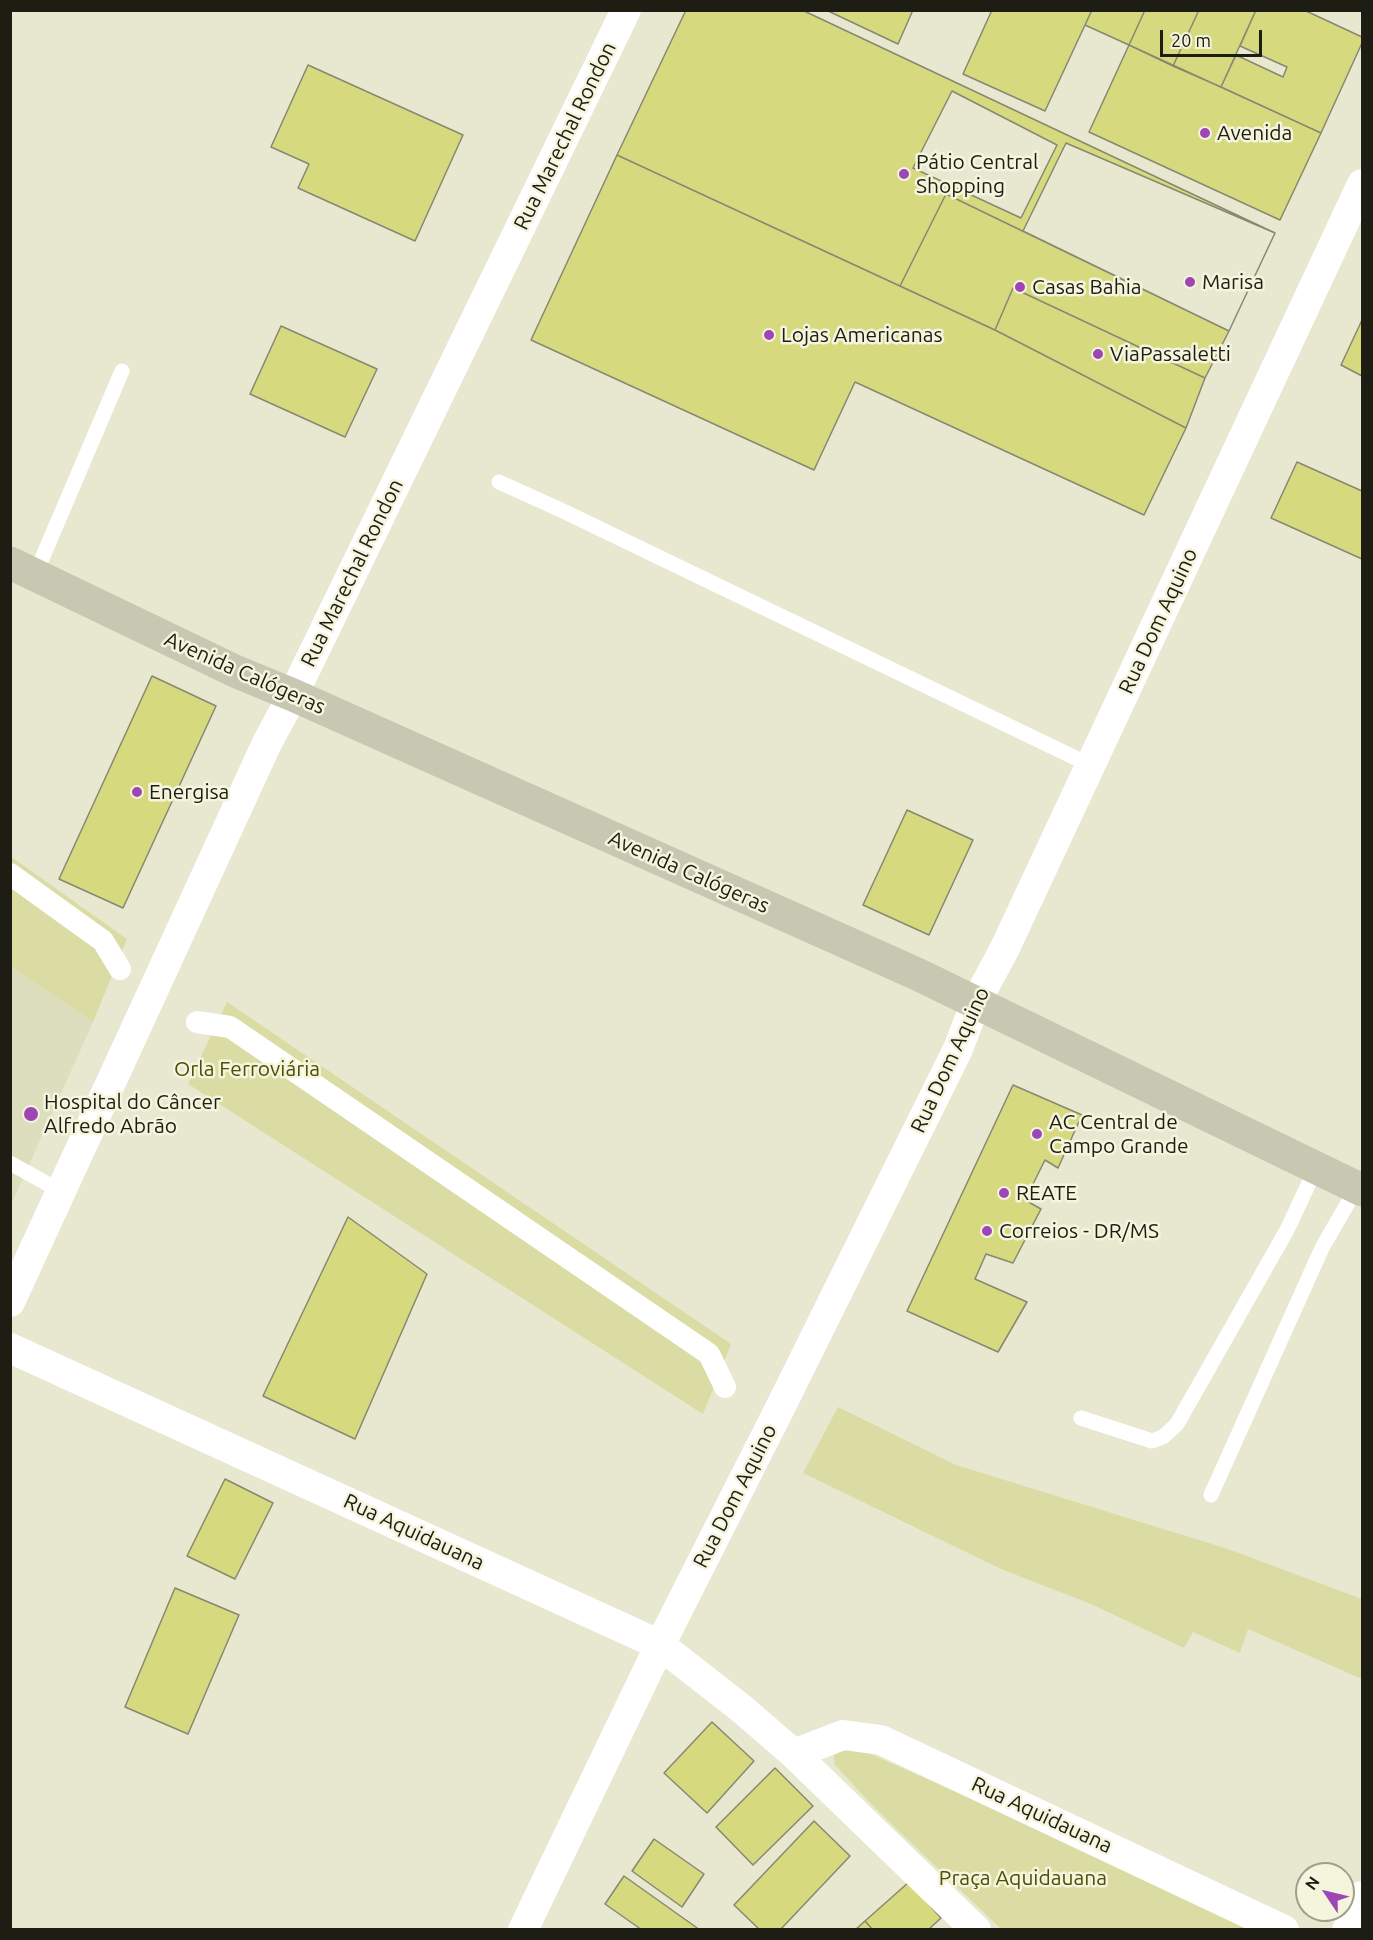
<!DOCTYPE html>
<html>
<head>
<meta charset="utf-8">
<style>
	body { margin:0 }
	#map { position:relative; width:1373px; height:1940px; overflow:hidden; background:#e7e8cf; font-family:Ubuntu,sans-serif }
	canvas { display:block }
	.frame { position:absolute; inset:0; border:12px solid #1d1d14; pointer-events:none }
	.north { position:absolute; left:1295px; top:1862px; width:60px; height:60px; box-sizing:border-box; background:#f4f5dc; border:2px solid #9e9f8c; border-radius:50%; rotate:305deg; font-size:16px; font-weight:700; line-height:24px; text-align:center; color:#1d1d14 }
	.north::after { content:''; display:block; margin:auto; width:21px; height:27px; background:#9e47b4; clip-path:polygon(50% 0,100% 100%,50% 72%,0 100%) }
	.scale { position:absolute; left:1160px; top:30px; width:102px; height:27px; box-sizing:border-box; border:3px solid #1d1d14; border-top:0; padding-left:8px; font-size:18px; line-height:21px; white-space:nowrap; color:#1d1d14; -webkit-text-stroke:4px #f4f5dc; paint-order:stroke }
</style>
</head>
<body>
<div id="map">
<canvas width="1373" height="1940"></canvas>
<div class="frame"></div>
<div class="north">N</div>
<div class="scale">20 m</div>
</div>
<script>
const context = document.querySelector('canvas').getContext('2d');
context.lineJoin = 'round';
function paint(path, color) { context.fillStyle = color; context.fill(path, 'evenodd'); }
function trace(path, color, width, dash) { context.strokeStyle = color; context.lineWidth = width; context.lineCap = dash ? 'butt' : 'round'; context.setLineDash(dash || []); context.stroke(path); }
function label(font, color, halo, rows, align = 'center') {
  context.font = font + ' Ubuntu,sans-serif'; context.lineWidth = 5; context.setLineDash([]); context.textBaseline = 'middle'; context.strokeStyle = halo; context.fillStyle = color; for (const [text, x, y, turn = 0] of rows) {
    context.save(); context.translate(x, y); context.rotate((+turn || 0) * Math.PI / 180); context.textAlign = isNaN(turn) ? turn : align; if (halo) context.strokeText(text, 0, 0); context.fillText(text, 0, 0); context.restore();
  }
}
paint(new Path2D(`
	M11,967L93,1022L11,1205Z`), '#dddebe');
paint(new Path2D(`
	M10,856L127,939L93,1022L11,967Z
	M227,1002L731,1344L703,1414L188,1084Z
	M838,1407L956,1465L1228,1549L1362,1599V1679L1248,1629L1240,1653L1193,1632L1184,1648L1091,1604L1001,1569L803,1473Z
	M841,1741L1266,1929H1001L876,1809L835,1765L833,1750Z`), '#dadca3');
const building = new Path2D(`
	M686,10H802L1275,233L1229,331L946,194L900,286L617,155Z
	M826,10H913L898,44Z
	M992,10H1092L1045,111L963,74Z
	M1092,10H1145L1129,45L1085,25Z
	M1145,10H1199L1173,66L1129,45Z
	M1199,10H1256L1221,87L1173,66Z
	M1256,10H1304L1362,37V43L1321,133L1221,87L1236,55L1283,77L1287,67L1240,46Z
	M1129,45L1321,133L1280,220L1089,132Z
	M308,65L463,135L415,241L298,188L309,164L271,147Z
	M952,91L1057,145L1021,218L913,168Z
	M1066,143L1275,233L1229,331L1023,231Z
	M617,155L997,331L1186,428L1144,515L855,382L814,470L531,340Z
	M946,194L1229,331L1205,378L1013,288L995,330L900,286Z
	M1013,288L1205,378L1186,428L995,330Z
	M1362,320V376L1341,365Z
	M281,326L377,369L345,437L250,394Z
	M1297,462L1362,491V559L1271,518Z
	M152,676L216,706L123,908L59,879Z
	M907,810L973,840L929,935L863,905Z
	M1013,1085L1082,1115L1058,1168L1045,1160L1025,1200L1041,1209L1013,1263L986,1254L975,1279L1027,1302L998,1352L907,1311Z
	M348,1217L427,1274L355,1439L263,1396Z
	M225,1479L273,1503L235,1579L187,1556Z
	M175,1588L239,1615L188,1734L125,1707Z
	M712,1722L754,1761L707,1813L664,1773Z
	M775,1768L813,1806L753,1865L716,1827Z
	M814,1821L850,1856L780,1930H760L734,1905Z
	M654,1839L704,1874L682,1907L632,1871Z
	M624,1876L700,1930H642L605,1904Z
	M909,1882L941,1918L928,1930H873L865,1921Z
	M865,1921L873,1930H855Z`);
paint(building, '#d7d97f');
trace(building, '#878871', 1.5);
trace(new Path2D(`
	M499,482L561,510L1090,765
	M35,575L122,371
	M10,1163L62,1192
	M1081,1418L1152,1441L1163,1437L1177,1424L1287,1230L1316,1168
	M1211,1495L1322,1248L1357,1187`), '#fff', 15);
trace(new Path2D(`
	M10,874L103,941L120,969
	M197,1022L230,1027L709,1354L725,1387`), '#fff', 22);
trace(new Path2D(`
	M10,1302L267,743L293,695L626,10
	M10,1348L660,1645L742,1709L794,1754L976,1930
	M794,1754L843,1735L881,1740L1284,1930
	M523,1930L660,1645L778,1412L958,1049L976,1002L1004,950L1362,184
	M1347,1930L1362,1896`), '#fff', 30);
trace(new Path2D(`
	M10,563L237,672L293,695L917,974L1362,1190`), '#c7c7b2', 33);
for (const [x, y, r, color] of [
	[1205,133,6,"#9e47b4"],
	[904,174,6,"#9e47b4"],
	[1190,282,6,"#9e47b4"],
	[1020,287,6,"#9e47b4"],
	[769,335,6,"#9e47b4"],
	[1098,354,6,"#9e47b4"],
	[137,792,6,"#9e47b4"],
	[31,1114,8,"#9e47b4"],
	[1037,1134,6,"#9e47b4"],
	[1004,1193,6,"#9e47b4"],
	[987,1231,6,"#9e47b4"]
]) { const dot = new Path2D(); dot.arc(x, y, r, 0, 2 * Math.PI); context.fillStyle = color; context.fill(dot); trace(dot, '#f4f5dc', 2); }
label('21px', '#1d1d14', '#f4f5dc', [
	["Avenida",1217,133],
	["Pátio Central",916,162],
	["Shopping",916,186],
	["Marisa",1202,282],
	["Casas Bahia",1032,287],
	["Lojas Americanas",781,335],
	["ViaPassaletti",1110,354],
	["Energisa",149,792],
	["Hospital do Câncer",44,1102],
	["Alfredo Abrão",44,1126],
	["AC Central de",1049,1122],
	["Campo Grande",1049,1146],
	["REATE",1016,1193],
	["Correios - DR/MS",999,1231]
], 'left');
label('21px', '#1d1d14', '#f4f5dc', [
	["Rua Marechal Rondon",565,136,-64],
	["Rua Marechal Rondon",352,573,-64],
	["Rua Dom Aquino",1158,621,-65],
	["Avenida Calógeras",245,673,24],
	["Avenida Calógeras",689,872,24],
	["Rua Dom Aquino",950,1060,-65],
	["Rua Dom Aquino",735,1496,-63],
	["Rua Aquidauana",414,1532,25],
	["Rua Aquidauana",1042,1815,25]
]);
label('21px', '#4e4e06', '#f4f5dc', [
	["Orla Ferroviária",247,1069],
	["Praça Aquidauana",1023,1878]
]);
</script>
</body>
</html>
